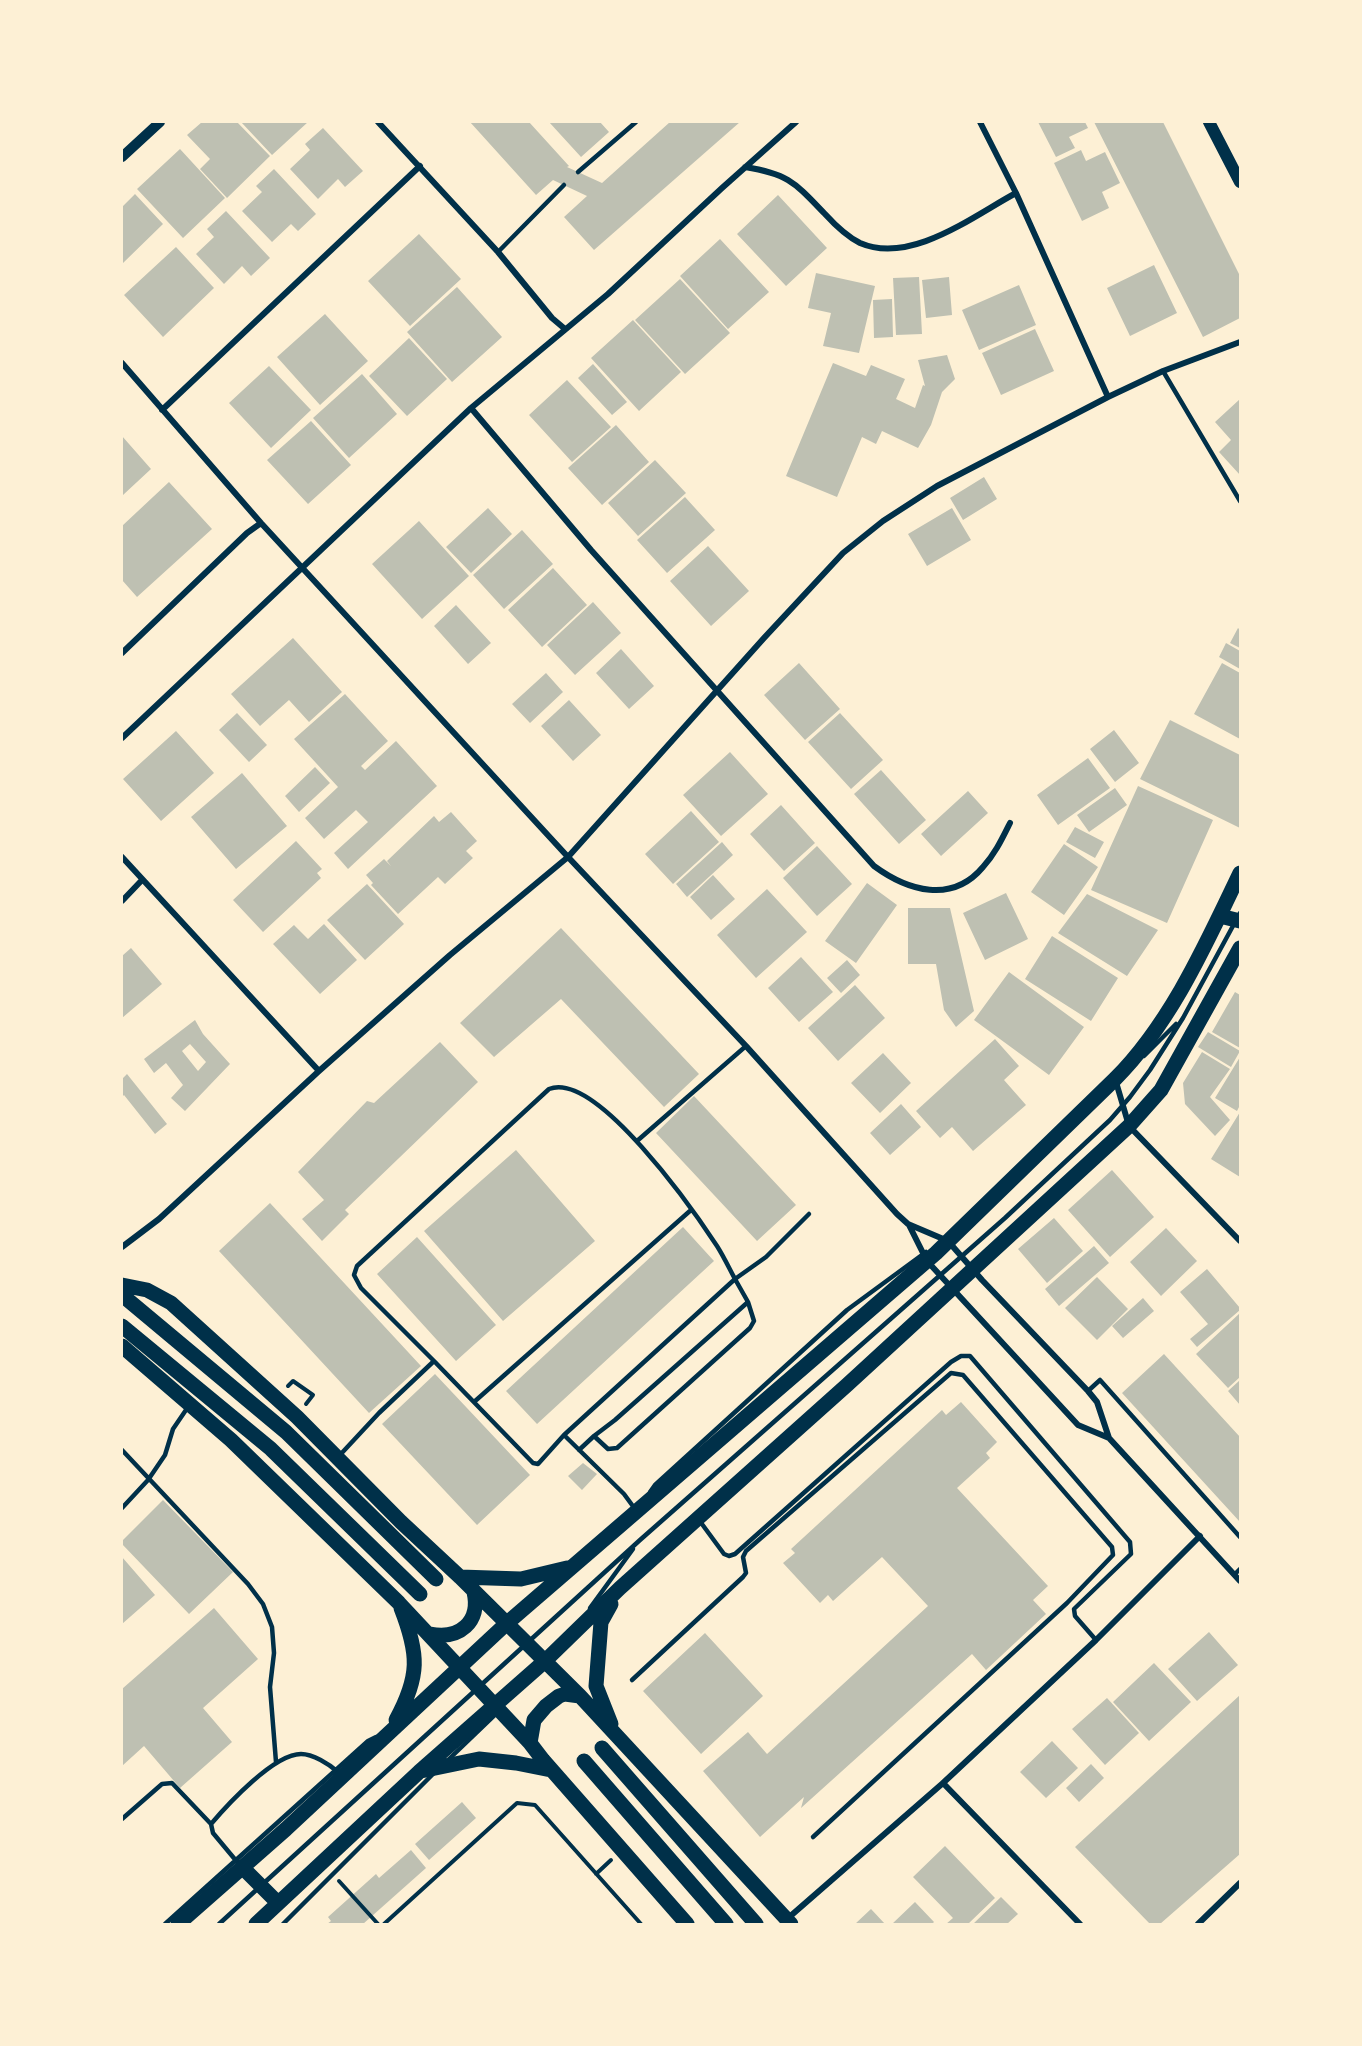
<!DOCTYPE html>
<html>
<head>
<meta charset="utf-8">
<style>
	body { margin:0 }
	#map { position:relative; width:1362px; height:2046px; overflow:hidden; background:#fdf0d5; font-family:Arial,sans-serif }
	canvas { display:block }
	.frame { position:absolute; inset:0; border:123px solid #fdf0d5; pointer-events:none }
</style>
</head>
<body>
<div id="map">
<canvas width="1362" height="2046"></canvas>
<div class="frame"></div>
</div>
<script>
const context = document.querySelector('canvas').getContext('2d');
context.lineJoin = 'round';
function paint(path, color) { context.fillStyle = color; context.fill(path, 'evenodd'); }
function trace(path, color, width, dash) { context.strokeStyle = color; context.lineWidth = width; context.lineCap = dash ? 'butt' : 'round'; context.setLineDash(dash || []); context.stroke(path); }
paint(new Path2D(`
	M202,122H237L270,156L227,198L200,169L210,159L187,135Z
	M241,122H308L272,155Z
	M470,122H529L569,166L567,167L602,183L670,122H740L594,250L564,217L587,196L553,180L536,195Z
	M549,122H600L609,132L581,157Z
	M1038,122H1085L1088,128L1069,137L1075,148L1056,157Z
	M1094,122H1163L1240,276V318L1203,337Z
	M323,128L363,171L345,187L338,179L318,199L290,169L310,150L305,144Z
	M180,149L225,198L183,238L137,189Z
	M1081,150L1086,161L1105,152L1120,183L1102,192L1109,208L1082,221L1054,163Z
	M274,169L316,214L298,231L291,224L272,242L242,211L262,192L256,186Z
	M135,194L163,224L122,264V207Z
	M778,195L827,248L786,286L737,234Z
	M226,211L270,258L251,276L242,266L224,284L196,254L214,237L207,229Z
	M419,234L461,279L410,326L368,281Z
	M720,239L769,292L728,329L680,276Z
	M176,247L214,288L163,337L124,295Z
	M1154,265L1177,313L1130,336L1107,288Z
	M816,273L875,286L859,353L823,346L831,313L808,308Z
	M919,277L922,334L896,335L893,278Z
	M949,277L952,315L926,318L922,280Z
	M680,279L730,333L685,374L635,320Z
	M1019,285L1036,325L979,350L962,310Z
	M457,287L502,337L452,382L407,332Z
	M892,299L893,337L874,338L873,300Z
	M325,314L368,361L320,405L277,357Z
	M633,320L681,372L639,411L591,358Z
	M1035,329L1054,371L1001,395L982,353Z
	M409,338L447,379L407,416L369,376Z
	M947,355L955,379L942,392L931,425L918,448L882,431L876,444L862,437L837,497L786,476L833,363L866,376L871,365L905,379L896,399L915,408L923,385L925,386L918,360Z
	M593,364L627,402L612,415L578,378Z
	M269,366L311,410L271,448L229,403Z
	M362,374L397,414L349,458L313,418Z
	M567,380L611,427L572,462L529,415Z
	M1240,399V475L1219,452L1231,440L1215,422Z
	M311,421L351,465L308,504L267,460Z
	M616,425L649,462L602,505L568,468Z
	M122,436L151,469L123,495L122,493Z
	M655,460L686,493L638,536L608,503Z
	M984,477L997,499L963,520L950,498Z
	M169,482L212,529L137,597L122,580V526Z
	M685,497L715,530L667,573L637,540Z
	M488,508L512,534L471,573L446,547Z
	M952,508L971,540L927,566L908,534Z
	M419,521L469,576L422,619L372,564Z
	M522,530L553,564L504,609L473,575Z
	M708,546L749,591L711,626L670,581Z
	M553,568L587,605L542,647L508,610Z
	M593,602L621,633L575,675L547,645Z
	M456,605L491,643L468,664L434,626Z
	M1238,628L1240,630V648L1230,643Z
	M293,638L342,692L309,722L289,700L260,726L231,694Z
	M1226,643L1240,651V669L1219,657Z
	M621,649L654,686L629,709L596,673Z
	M799,663L840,709L805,740L764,695Z
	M1222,663L1240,673V739L1194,714Z
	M546,673L563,692L530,723L512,704Z
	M345,694L388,741L361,766L365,770L396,741L437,786L348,869L334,853L368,822L356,810L324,839L305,818L338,787L294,739Z
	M569,700L601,735L573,761L541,726Z
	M237,713L267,745L249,762L219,730Z
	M840,713L883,760L851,789L808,742Z
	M1170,720L1240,755V828L1140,779Z
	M1114,730L1139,763L1115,782L1090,749Z
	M176,731L214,773L161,821L123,779Z
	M730,752L768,794L721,836L683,795Z
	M1088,758L1110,788L1058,825L1037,795Z
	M315,767L330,783L299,812L285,796Z
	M881,770L926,820L899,844L854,794Z
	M242,773L287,826L236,869L191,817Z
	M1138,786L1213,820L1167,923L1091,890Z
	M1115,788L1127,805L1089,832L1077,815Z
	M968,791L988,813L941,856L921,834Z
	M781,805L815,843L784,871L750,834Z
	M691,811L719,842L673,884L645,854Z
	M451,812L477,841L466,851L473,858L445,884L438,877L398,914L371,885L373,883L366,875L384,859L391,866L387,861L434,816L439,822Z
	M1075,827L1104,842L1095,858L1066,842Z
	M296,841L322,869L317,873L321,878L263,932L233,900Z
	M722,842L733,855L687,897L676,884Z
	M1064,844L1098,867L1064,915L1031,892Z
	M817,846L852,884L817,916L783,878Z
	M713,875L735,899L711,920L690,897Z
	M867,883L897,905L856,963L825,941Z
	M367,884L404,924L365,960L327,920Z
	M767,889L807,932L756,978L717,935Z
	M1006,893L1028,939L985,960L963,913Z
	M1087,894L1158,930L1127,976L1058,933Z
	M908,908H950L974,1011L956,1027L944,1010L936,964H908Z
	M324,924L357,960L320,994L273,944L294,925L308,939Z
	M561,928L699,1074L664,1107L561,999L494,1057L460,1023Z
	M1052,936L1118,978L1091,1021L1025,979Z
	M131,948L162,984L122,1018V956Z
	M801,957L833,992L799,1022L768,988Z
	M847,960L860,975L841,993L827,978Z
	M1009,972L1084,1027L1049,1075L974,1020Z
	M855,985L885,1018L838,1061L808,1028Z
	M1235,992L1240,995V1048L1212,1032Z
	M195,1020L203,1034L230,1064L185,1111L171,1098L183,1085L166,1063L154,1073L144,1059ZM190,1044L206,1062L198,1071L182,1051Z
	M1208,1032L1240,1051L1231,1067L1198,1047Z
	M995,1039L1019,1066L1004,1080L1026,1105L973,1151L952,1127L940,1138L916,1111Z
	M440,1042L478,1082L345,1210L349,1214L322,1241L302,1219L324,1200L298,1172L367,1101L374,1103Z
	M1202,1052L1230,1069L1210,1097L1230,1120L1215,1136L1185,1104L1183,1083Z
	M883,1053L911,1083L880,1113L851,1083Z
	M1240,1057V1105L1237,1111L1215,1098Z
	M127,1074L167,1124L155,1134L124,1095L122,1097V1079Z
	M694,1096L796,1205L757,1241L656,1133Z
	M901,1104L921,1127L890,1155L870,1133Z
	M1240,1112V1177L1211,1159Z
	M516,1150L595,1241L503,1321L424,1231Z
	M1112,1170L1154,1217L1110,1257L1068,1210Z
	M270,1203L421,1366L369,1413L219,1251Z
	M1054,1218L1083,1251L1047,1283L1018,1249Z
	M683,1227L714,1261L537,1424L506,1391Z
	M1166,1228L1197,1261L1161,1296L1130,1262Z
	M417,1237L496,1325L456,1361L377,1274Z
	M1094,1246L1109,1263L1059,1306L1045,1289Z
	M1207,1269L1240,1308V1310L1197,1347L1190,1339L1208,1324L1180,1292Z
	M1097,1277L1128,1309L1097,1340L1065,1308Z
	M1143,1298L1154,1311L1123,1338L1112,1326Z
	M1240,1313V1377L1228,1388L1196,1354Z
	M1164,1354L1240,1437V1522L1122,1393Z
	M435,1374L530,1475L477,1525L382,1424Z
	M1240,1380V1405L1228,1391Z
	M961,1402L997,1442L986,1453L990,1458L957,1488L1048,1586L1033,1600L1046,1614L986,1670L972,1654L801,1808L804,1797L760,1837L703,1771L748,1732L767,1754L928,1606L882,1557L833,1601L828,1595L820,1603L783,1563L795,1553L791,1549L942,1410L946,1415Z
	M583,1463L597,1474L582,1490L568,1476Z
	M163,1500L233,1572L189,1614L122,1544V1541Z
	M122,1557L155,1595L122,1624Z
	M214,1608L258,1659L203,1708L232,1742L180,1788L144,1746L122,1766V1689Z
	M1209,1632L1238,1665L1197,1701L1168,1669Z
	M705,1633L763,1696L701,1754L643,1691Z
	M1154,1663L1191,1702L1149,1741L1113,1702Z
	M1240,1695V1854L1160,1924H1150L1075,1847Z
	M1107,1698L1139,1733L1105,1765L1072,1729Z
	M1052,1741L1078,1768L1046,1798L1020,1772Z
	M1091,1764L1104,1778L1079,1802L1066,1788Z
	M462,1802L476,1818L429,1860L415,1844Z
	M945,1846L995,1898L968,1924H946L953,1918L913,1877Z
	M411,1850L426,1868L363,1924H327L331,1921L328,1917L376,1874L379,1878Z
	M1001,1897L1018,1914L1007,1924H973Z
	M915,1902L934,1922L932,1924H892Z
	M871,1909L885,1924H855Z`), '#bec0b2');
trace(new Path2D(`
	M288,1386L293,1381L313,1395L306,1404
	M596,1874L611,1860
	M339,1881L378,1924
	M384,1924L517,1803L535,1805L641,1924`), '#003049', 4);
trace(new Path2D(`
	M578,172L636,122
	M498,252L564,185
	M1163,371L1240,501
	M1144,1056L1176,1024
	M637,1141L746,1046
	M748,1302L615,1420L594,1436L608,1449L617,1448L750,1328L754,1321L748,1302L735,1279L766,1257L809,1214
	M434,1361L533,1463L538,1464L564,1435
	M1088,1391L1100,1380L1240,1537
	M474,1402L691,1210
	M122,1450L248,1584L263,1604L272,1627L274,1653L270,1687L276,1762
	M579,1450L594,1436
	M339,1456L379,1413L434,1361L361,1288L354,1275L357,1266L549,1089C596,1070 694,1211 717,1246C724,1257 729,1268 735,1279L564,1435L624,1494L635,1509
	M650,1492L655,1485L847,1310L926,1252
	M122,1508L148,1480L165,1455L173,1429L188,1407
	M699,1520L724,1554L729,1556L735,1554L951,1362L961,1356H970L1130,1542L1131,1554L1074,1609L1075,1616L1096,1640
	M1235,1574L1240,1569
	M590,1608L633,1549
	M632,1680L743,1577L746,1573L743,1557L746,1551L951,1373L963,1375L1112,1547L1113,1555L1067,1603L813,1837
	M447,1761L497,1713
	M122,1819L162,1784L172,1783L211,1824
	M238,1863L213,1833L211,1824C228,1804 274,1754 301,1754C313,1754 329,1764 338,1772
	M165,1924L368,1741L376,1737
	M219,1924L640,1540L1005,1218L1110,1120L1130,1097L1150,1070L1183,1018L1240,913
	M283,1924L434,1773`), '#003049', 4.5);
trace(new Path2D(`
	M378,122L498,252L552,318L565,329
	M980,122L1016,193L1108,397
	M745,167C789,174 795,183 825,214C835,225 846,236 860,243C911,265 973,216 1016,193
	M122,363L261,523L568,857L746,1046L897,1214L908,1224L948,1241L982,1280L1088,1391L1097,1402L1109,1438L1240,1581
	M471,408L591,550L874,866C908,891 952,904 983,867C995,854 1002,839 1010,823
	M162,410L420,166
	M122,653L247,533L261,523
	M122,738L471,408L608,294L722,188L796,122
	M122,857L319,1071
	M122,901L142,880
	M1116,1082L1129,1126L1240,1241
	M909,1225L927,1261L1078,1425L1109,1438
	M122,1247L159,1219L319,1071L450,955L568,857L764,638L843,553L883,521L937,486L1108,397L1163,371L1240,342
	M943,1783L1080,1924
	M787,1919L943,1783L1096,1640L1200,1536
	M1198,1924L1240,1883`), '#003049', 6);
trace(new Path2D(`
	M122,157L160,122`), '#003049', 10);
trace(new Path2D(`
	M1209,122L1240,182`), '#003049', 12);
trace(new Path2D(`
	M1220,916L1240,921
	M122,1285L147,1290L171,1303L297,1417L401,1522L460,1577L580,1696L791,1924
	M122,1295L286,1432L436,1579
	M122,1326L271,1449L420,1594
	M122,1346L231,1440L399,1603L530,1743L543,1760L687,1924
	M460,1577L521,1579L567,1568
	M611,1604L601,1622L596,1686L611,1724
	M430,1634C459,1640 481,1622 474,1592
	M396,1720C420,1676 419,1654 401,1608
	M530,1743L534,1720L546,1706L559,1696L565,1694L580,1696
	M602,1748L756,1924
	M584,1761L726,1924
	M421,1771L479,1759L516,1763L551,1770
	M243,1868L278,1903
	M178,1924L286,1829L506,1624L936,1253L1115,1079C1171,1023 1206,944 1240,873
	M256,1924L419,1772L545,1661L620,1588L847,1385L1129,1126L1161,1090L1240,948`), '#003049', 15);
</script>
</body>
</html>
